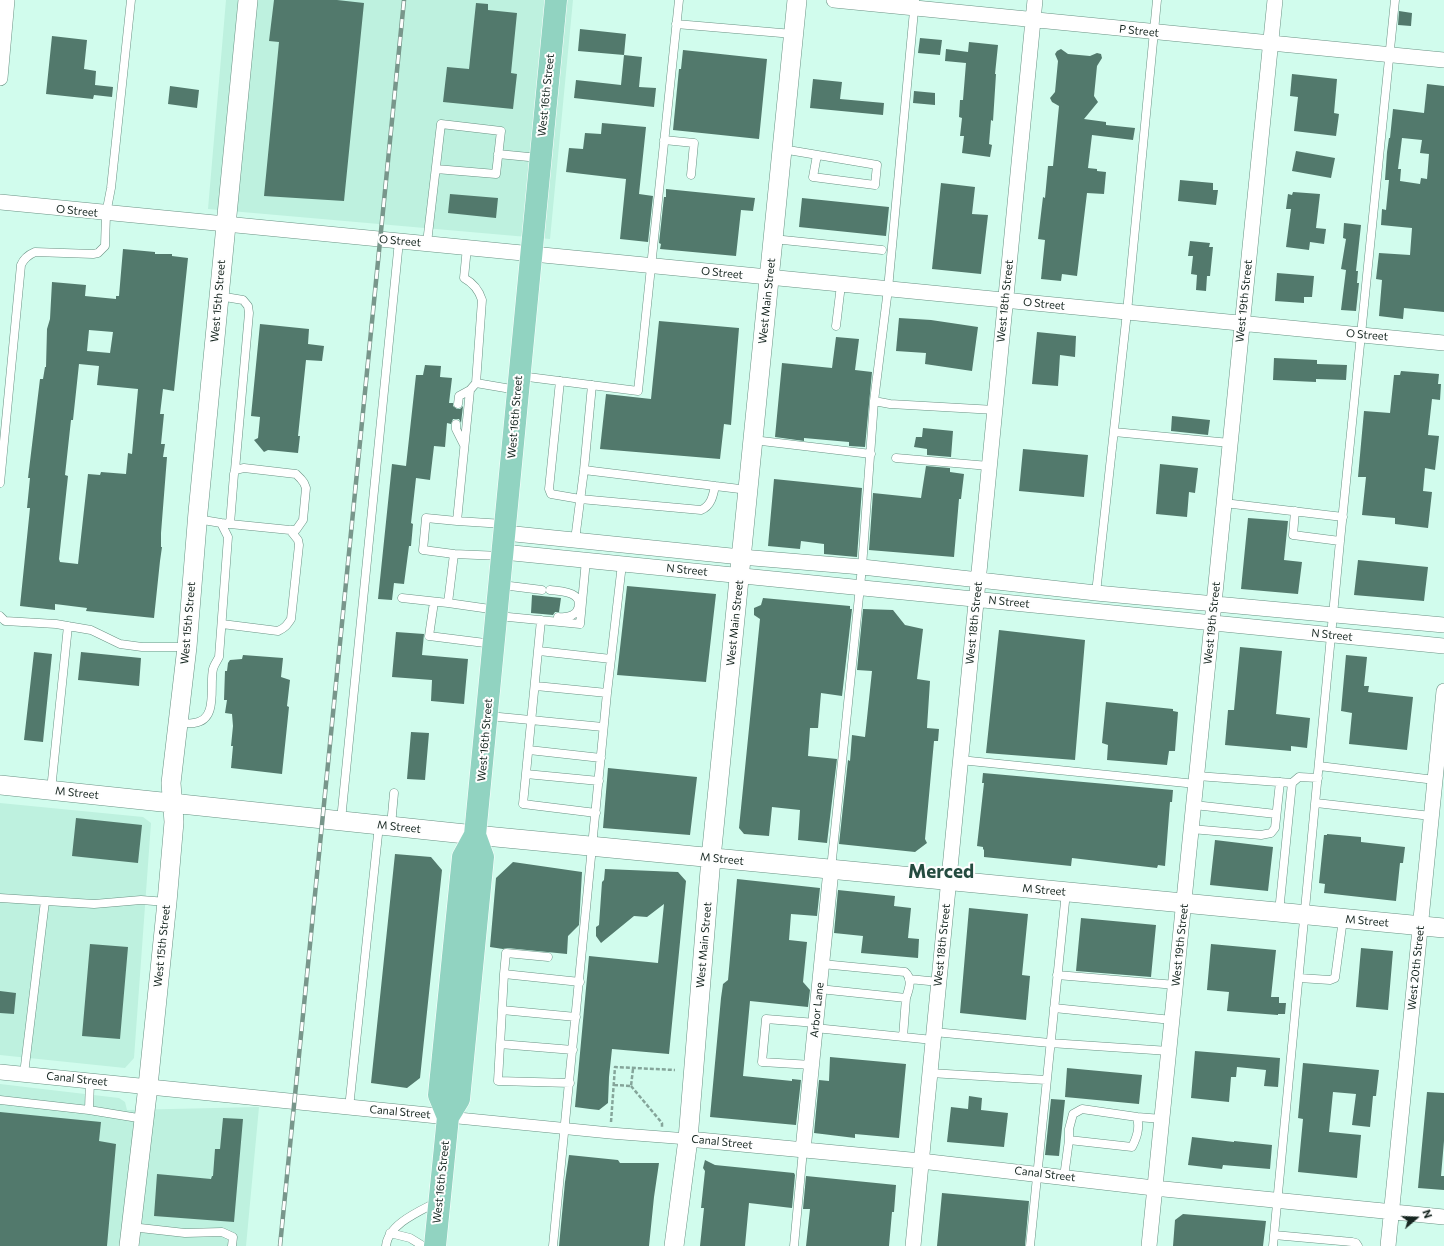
<!DOCTYPE html>
<html>
<head>
<meta charset="utf-8">
<style>
	body { margin:0 }
	#map { position:relative; width:1444px; height:1246px; overflow:hidden; background:#d1fced; font-family:Commissioner,sans-serif }
	canvas { display:block }
	.north { position:absolute; left:1396px; top:1198px; width:40px; height:40px; -webkit-text-stroke:3px #fefefe; paint-order:stroke; rotate:71deg; font-size:11px; font-weight:700; line-height:16px; text-align:center; color:#162620 }
	.north::after { content:''; display:block; margin:auto; width:14px; height:18px; background:#162620; clip-path:polygon(50% 0,100% 100%,50% 72%,0 100%) }
</style>
</head>
<body>
<div id="map">
<canvas width="1444" height="1246"></canvas>
<div class="north">N</div>
</div>
<script>
const context = document.querySelector('canvas').getContext('2d');
context.lineJoin = 'round';
function paint(path, color) { context.fillStyle = color; context.fill(path, 'evenodd'); }
function trace(path, color, width, dash) { context.strokeStyle = color; context.lineWidth = width; context.lineCap = dash ? 'butt' : 'round'; context.setLineDash(dash || []); context.stroke(path); }
function label(font, color, halo, rows, align = 'center') {
  context.font = font + ' Commissioner,sans-serif'; context.lineWidth = 4; context.setLineDash([]); context.textBaseline = 'middle'; context.strokeStyle = halo; context.fillStyle = color; for (const [text, x, y, turn = 0] of rows) {
    context.save(); context.translate(x, y); context.rotate((+turn || 0) * Math.PI / 180); context.textAlign = isNaN(turn) ? turn : align; if (halo) context.strokeText(text, 0, 0); context.fillText(text, 0, 0); context.restore();
  }
}
paint(new Path2D(`
	M226,0H573L550,239L208,209Z
	M0,803L143,817L151,823L134,1058L125,1068L0,1055Z
	M0,1084L119,1098L125,1102L127,1110L259,1107L246,1246H0Z`), '#bef1df');
paint(new Path2D(`
	M274,0H337L364,3L344,201L264,196L279,42L269,41Z
	M476,3L488,4V10L517,13L511,73L517,74L513,109L443,102L447,67L469,69Z
	M1399,11L1412,13L1411,26L1398,25Z
	M580,29L626,34L624,55L578,51Z
	M52,36L87,40L84,69L96,71L95,85L113,87L112,97L94,95L93,99L46,94Z
	M920,38L942,40L940,55L918,53Z
	M969,42L998,45L995,74H996L993,121L991,120L989,144L992,145L990,157L962,153L964,136H960L962,118L959,117L960,100H963L966,63L945,61L946,49L968,52Z
	M1061,49L1068,54L1090,56L1097,53L1101,54L1102,58L1097,66L1094,96L1098,102L1084,119L1106,122V125L1135,128L1133,140L1092,135L1088,168L1097,169V171L1106,172L1104,194L1087,193L1077,276L1062,274L1061,281L1041,279L1045,240L1038,239L1043,197L1045,198L1048,166H1053L1059,106L1052,102L1050,98L1055,92L1058,61L1055,54L1057,51Z
	M683,50L767,59L759,139L673,130L679,69H681Z
	M624,55L642,57L639,87L656,88L654,107L574,98L576,80L621,85Z
	M1292,74L1337,79L1334,113L1339,114L1336,136L1294,131L1298,97L1290,96Z
	M813,79L842,82L840,99L884,103L883,115L810,108Z
	M1427,84L1444,86V312L1404,308L1403,319L1379,316L1382,280L1376,279L1379,253L1410,255L1412,228L1381,225L1382,209L1386,210L1389,180H1385L1387,152L1389,138H1390L1393,109L1424,113ZM1402,138L1422,140L1420,153L1429,154L1427,179L1421,178L1420,184L1400,181L1401,169H1398Z
	M170,86L199,90L197,108L168,104Z
	M914,91L935,93V105L913,103Z
	M602,123L646,127L639,194L653,196L648,242L620,239L626,179L566,172L569,148L583,149L585,133L601,134Z
	M1296,151L1335,158L1331,178L1292,171Z
	M1180,180L1213,183V190H1218L1216,205L1178,201Z
	M941,183L975,187L972,214L988,215L981,274L932,269Z
	M666,189L755,198L753,211L741,210L736,256L660,249L661,244L659,243L664,197H666Z
	M1293,192L1320,194L1316,228L1326,229L1324,244L1310,242L1309,250L1286,247L1291,209H1286L1288,194L1292,195Z
	M450,194L498,198L496,218L448,213Z
	M802,198L889,207L886,236L799,227Z
	M1344,223L1361,225L1356,271H1358L1357,283H1359L1356,311L1341,310L1346,270L1341,269L1346,239L1343,238Z
	M1190,241L1210,243L1209,247H1213L1210,276H1207L1206,291L1196,290L1197,275L1191,274L1193,256H1188Z
	M123,249L155,252V254H172V256L188,258L174,391L163,389L160,414H164L161,444H165L163,457H167L161,533V547H162L160,561L154,618L86,611L87,608L55,604V610L20,606L30,508H27L30,478H28L40,379H43L45,367H46L47,329L50,319L52,282L86,285L85,296L116,299V296H119ZM89,330L113,332L110,353L87,351ZM79,364L99,366L97,385L138,389L132,454L128,453L126,474L101,472L100,475L88,474L78,564L60,562L59,559L68,476L65,475L71,420H73Z
	M1277,273L1314,276L1312,297H1304V303L1275,301Z
	M899,318L931,320L978,327L972,371L925,364L926,353L896,351Z
	M659,321L739,328L731,425L724,424L720,459L600,449L606,394L651,399Z
	M260,324L309,329L308,344L324,346L322,361L306,360L298,436H300L298,453L268,450L264,452L254,440L258,438L260,417L251,416Z
	M1037,332L1076,336L1075,357L1060,355L1058,386L1032,384Z
	M836,337L859,339L855,370L872,372L865,447L849,446V442L804,438V441L775,437L782,363L832,368Z
	M1274,358L1317,360V364L1347,365L1346,380L1316,379V382L1273,380Z
	M425,365L441,366L440,377L452,378L449,403H453V406L457,409H460L463,406L461,423L459,419H453L451,424L447,423L445,447L434,446L430,480L416,478L411,523L413,524L411,546H409L404,584L394,583L392,600L378,599L392,464L406,466L416,375H423Z
	M1401,371L1439,374L1438,384H1441L1440,400L1432,399L1428,435L1439,436L1435,470L1425,468L1423,491L1432,492L1428,528L1395,524V518L1362,515L1366,477H1358L1364,411L1390,413L1394,375H1400Z
	M1172,416L1210,420L1208,435L1171,431Z
	M923,428L953,431L951,457L927,455V449L914,447L916,437H922Z
	M1023,449L1088,455L1084,497L1019,491Z
	M1160,464L1198,468L1195,493L1189,492L1187,517L1156,514Z
	M926,466L950,468V472L964,474L961,499H959L954,557L869,550L873,493L921,498Z
	M774,479L862,488L857,557L824,554V544L801,541L800,549L768,546Z
	M1248,518L1288,521L1284,560L1302,562L1298,594L1241,589Z
	M1358,560L1428,567L1424,601L1354,595Z
	M627,586L716,594L706,682L617,675Z
	M532,595L561,598L559,612H555L553,615L531,613Z
	M763,598L850,606V609H852L842,696L821,693L818,728H810L808,756L837,759L827,843L798,840L800,810L772,807L769,836L744,834L739,828L760,619L754,615V608L761,605Z
	M863,609L893,610L905,625L923,629L917,679L930,681L927,728L939,729L938,741H934L925,839L927,843L915,852L839,844L848,760L850,761L852,735L865,737L872,671L857,670Z
	M999,630L1085,640L1075,760L986,753Z
	M396,632L424,634L422,655L468,659L464,704L431,701L432,680L392,677Z
	M1240,647L1282,651L1276,714L1310,718L1307,748L1291,746V751L1225,745L1228,710H1234Z
	M34,652L52,654L43,742L24,740Z
	M81,652L141,658L139,686L78,680Z
	M243,655L283,658L281,677L290,680L287,706L289,707L282,774L231,768L233,746H231L233,726L232,714L225,713L227,700H224L225,671H227L228,663L230,660L242,659Z
	M1346,655L1367,657L1364,686H1369L1368,692L1413,697L1407,750L1349,744L1352,713L1341,711Z
	M1106,702L1173,709V711L1178,712L1175,751H1169L1167,765L1107,760L1108,745L1102,743Z
	M411,732L429,733L425,780L407,779Z
	M608,768L697,777L690,835L603,828Z
	M983,773L1173,790L1172,802H1170L1165,866L1158,865L1157,868L1072,858L1071,866L984,857V850L983,849V847L977,846L984,783H982Z
	M76,818L142,825L138,863L72,856Z
	M1327,834L1361,837V842L1405,847L1403,863H1400L1396,901L1324,893L1325,884L1319,883L1324,835H1327Z
	M1215,840L1273,847L1268,891L1210,885Z
	M395,854L431,857L442,870L420,1078L407,1088L371,1083Z
	M513,862L582,872L579,925L568,936L567,954L507,948L503,949L490,947L496,878Z
	M605,869L678,872L686,881L669,1054L612,1049L609,1077L608,1103L599,1110L590,1109L575,1107L589,956L658,963L664,904L647,917L634,916L601,943L596,936V927L599,925L602,882L604,880Z
	M737,879L820,888L817,916L791,914L789,940L807,942L803,982L810,990L808,1007L750,1001L743,1076L792,1081V1079L801,1080L796,1125L710,1117L721,998L723,984L728,980Z
	M838,890L895,896L894,906L911,908L908,938L919,939L918,958L861,953L863,936L834,933Z
	M969,908L1028,914L1022,975L1030,976L1026,1020L960,1013Z
	M1081,918L1156,925L1151,977L1076,971Z
	M90,944L128,947L120,1039L82,1036Z
	M1211,944L1276,950L1271,997H1279V1003H1286L1285,1014H1278V1015L1227,1011L1229,992L1207,990Z
	M1361,948L1393,951L1388,1010L1356,1007Z
	M0,991L16,993L14,1014L0,1013Z
	M1195,1051L1280,1058L1278,1087L1264,1086L1266,1070L1237,1067L1236,1077H1231L1229,1102L1191,1098Z
	M830,1057L906,1064L899,1138L855,1134V1138L814,1133L819,1080L829,1081Z
	M1303,1063L1379,1070L1376,1096H1373L1370,1127L1352,1125L1356,1094L1333,1092L1329,1132L1361,1135L1357,1178L1298,1172L1303,1119L1298,1118Z
	M1067,1068L1142,1075L1139,1104L1065,1097Z
	M1427,1092L1444,1093V1141L1441,1176H1444V1190L1418,1188Z
	M969,1096L982,1098L981,1110L1008,1113L1004,1147L947,1142L951,1107L968,1109Z
	M1051,1099L1065,1100L1059,1156L1045,1155Z
	M0,1112L101,1122L99,1141L116,1144L107,1246H0Z
	M223,1118L243,1119L234,1222L154,1216L157,1174L211,1179L212,1176H213L215,1149H220Z
	M1192,1137L1234,1142V1141L1272,1145L1270,1169L1223,1165L1222,1169L1188,1165Z
	M569,1155L618,1160L620,1163H659L654,1197L649,1246H559L565,1182Z
	M705,1160L715,1165L794,1173L795,1175L792,1208L749,1203L745,1246H700L704,1208H701L705,1171L703,1168Z
	M806,1176L896,1185L894,1212H892L889,1246H806L810,1209H803Z
	M942,1193L1029,1201L1025,1246H937Z
	M1183,1214L1266,1221L1263,1246H1173L1175,1220Z`), '#52796c');
const service = new Path2D(`
	M676,24L793,34
	M664,140L694,143L691,175
	M782,149L877,165L875,185L813,177L817,155
	M498,154L539,158
	M773,239L882,250
	M427,243L441,124L501,131L496,174L436,169
	M219,296L243,300L248,306L249,313L235,470
	M836,326L841,285
	M520,376L638,391L679,0
	M560,381L549,489L551,494L580,499L701,510C711,506 713,496 715,486
	M476,383L517,390
	M874,401L890,404L995,410
	M458,404L459,396L470,390
	M456,424V429L464,445
	M1114,432L1230,443
	M753,440L871,454
	M896,458L989,466
	M584,470L748,490
	M0,483L21,265C24,258 28,255 35,252L93,254L98,253L105,246L106,214L111,188L131,0
	M1224,503L1343,517
	M1295,511L1293,535L1340,541
	M457,521L504,524
	M221,523L230,524L290,530H296L303,520L306,488L304,483L301,479L296,474L244,468L235,470L234,474L230,524
	M575,540L584,470L592,385
	M454,554L501,556
	M502,585L542,590
	M550,590C557,591 569,591 575,596C578,598 579,601 579,604C578,616 568,618 558,617
	M1096,593L1127,312L1157,0
	M402,598L448,603L454,554L423,550L426,518L457,521L470,390L476,383L482,300C479,290 473,283 464,278L467,247
	M434,602L429,636L493,644
	M448,603L497,610
	M0,616L5,621L56,624L91,630L120,644L142,647H187
	M498,616L580,624L586,560
	M541,620L523,804L596,813
	M222,624L278,631C285,628 287,625 291,619L299,545L298,540L290,530
	M539,651L611,659
	M536,686L607,693
	M489,716L603,727
	M178,722C183,723 189,724 194,723C219,720 209,686 213,669C214,665 217,661 219,657L228,537L221,523L197,519
	M529,750L601,758
	M960,760L1196,784
	M1319,766L1435,780
	M526,774L599,781
	M1197,776L1292,783L1299,777L1318,778
	M51,790L68,626
	M1316,803L1431,816
	M1194,805L1276,814
	M341,820L399,241
	M391,826L394,793
	M1191,829L1261,835L1271,833L1275,828L1280,782
	M831,869L862,567L874,401L888,289L915,0
	M0,898L94,904L141,900L167,902
	M1279,912L1292,783
	M504,974L506,953L548,957
	M1057,975L1176,985
	M1299,978L1330,980L1335,978L1343,919
	M909,979L939,982
	M819,989L906,998C909,989 913,979 905,972L822,964
	M1054,1008L1172,1020
	M502,1010L576,1017
	M815,1028L933,1040
	M934,1032L1050,1043L1169,1051
	M903,1037L906,998
	M500,1044L573,1050
	M812,1065L762,1062L766,1019L816,1023
	M930,1073L1046,1080
	M24,1074L45,901
	M570,1083L498,1081L504,974L580,982
	M0,1100L89,1110L90,1080
	M349,1108L379,825
	M89,1110L144,1119
	M1137,1117L1162,1119
	M1064,1177L1069,1140V1129L1073,1114L1082,1109L1137,1117C1140,1128 1137,1137 1132,1147L1069,1140
	M131,1227L185,1233L222,1232L233,1237L232,1246
	M390,1233L410,1238L423,1246
	M1274,1235L1352,1242L1356,1243L1358,1246
	M386,1246C388,1224 420,1211 437,1202
	M553,1246L607,693L622,564
	M794,1246L803,1150
	M1030,1246L1066,892
	M1273,1246L1340,541L1395,0`);
const pedestrian = new Path2D(`
	M448,1117L610,1133L688,1139`);
const minor = new Path2D(`
	M834,0L1444,60
	M0,78L7,0
	M0,202L1444,343
	M505,533L741,557L862,567L1096,593L1444,625
	M503,552L1444,646
	M0,1072L448,1117
	M688,1139L921,1161L1154,1188L1444,1217
	M803,1150L831,870
	M913,1246L1035,0
	M1149,1246L1275,0
	M1388,1246L1444,691`);
const tertiary = new Path2D(`
	M0,785L475,835L1444,928
	M129,1246L148,1086L167,902L174,822L171,783L187,647L198,512L248,0
	M674,1246L688,1139L711,858L797,0`);
const primary = new Path2D(`
	M448,1117L439,1095L463,857L475,835C504,557 527,278 556,0
	M435,1246L448,1117L459,1099L483,857L475,835`);
trace(service, '#6a9284', 9);
trace(pedestrian, '#6a9284', 12);
trace(minor, '#6a9284', 16);
trace(tertiary, '#6a9284', 20);
trace(primary, '#fff', 23);
trace(new Path2D(`
	M614,1085L631,1086L633,1069
	M631,1086L662,1123V1127
	M611,1122L615,1067L675,1070`), '#85a59a', 2.5, [4, 2]);
trace(service, '#fff', 8);
trace(pedestrian, '#fff', 11);
trace(minor, '#fff', 15);
trace(tertiary, '#fff', 19);
trace(primary, '#91d3c1', 22);
const rail = new Path2D(`
	M280,1246L404,0`);
trace(rail, '#78968b', 4.5);
trace(rail, '#fefefe', 3, [9]);
label('11px', '#162620', '#fefefe', [
	["P Street",1139,31,6],
	["West 16th Street",546,95,-84],
	["O Street",77,211,6],
	["O Street",400,241,5],
	["O Street",722,273,6],
	["West 15th Street",218,301,-85],
	["West Main Street",767,301,-84],
	["West 18th Street",1005,301,-84],
	["West 19th Street",1244,301,-84],
	["O Street",1044,304,6],
	["O Street",1367,335,5],
	["West 16th Street",515,417,-85],
	["N Street",687,570,6],
	["N Street",1009,602,6],
	["West 15th Street",188,623,-85],
	["West Main Street",735,623,-84],
	["West 18th Street",974,623,-84],
	["West 19th Street",1212,623,-84],
	["N Street",1332,635,6],
	["West 16th Street",485,740,-85],
	["M Street",77,793,6],
	["M Street",399,827,6],
	["M Street",722,859,6],
	["M Street",1044,890,5],
	["M Street",1367,921,5],
	["West Main Street",704,945,-85],
	["West 18th Street",942,945,-84],
	["West 19th Street",1180,945,-84],
	["West 15th Street",162,946,-84],
	["West 20th Street",1416,968,-84],
	["Arbor Lane",817,1010,-84],
	["Canal Street",77,1079,6],
	["Canal Street",400,1112,5],
	["Canal Street",722,1142,6],
	["Canal Street",1045,1174,7],
	["West 16th Street",441,1182,-84]
]);
label('bold 19px', '#244b3f', '#fefefe', [
	["Merced",941,872]
]);
</script>
</body>
</html>
